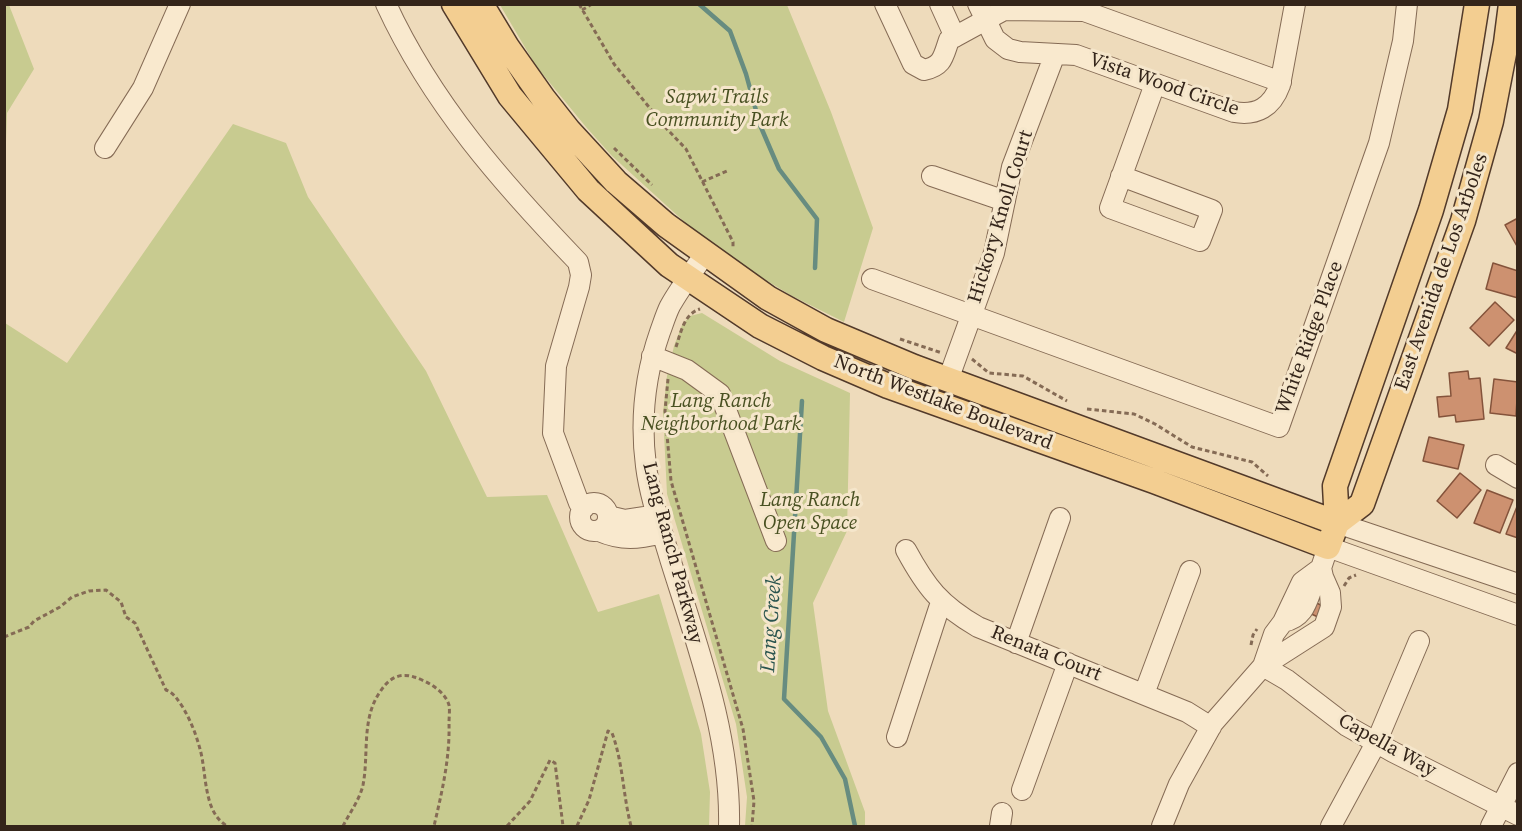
<!DOCTYPE html>
<html>
<head>
<meta charset="utf-8">
<style>
	body { margin:0 }
	#map { position:relative; width:1522px; height:831px; overflow:hidden; background:#eedbbb; font-family:"Source Serif 4",serif }
	canvas { display:block }
	.frame { position:absolute; inset:0; border:6px solid #34251a; pointer-events:none }
</style>
</head>
<body>
<div id="map">
<canvas width="1522" height="831"></canvas>
<div class="frame"></div>
</div>
<script>
const context = document.querySelector('canvas').getContext('2d');
context.lineJoin = 'round';
function paint(path, color) { context.fillStyle = color; context.fill(path, 'evenodd'); }
function trace(path, color, width, dash) { context.strokeStyle = color; context.lineWidth = width; context.lineCap = dash ? 'butt' : 'round'; context.setLineDash(dash || []); context.stroke(path); }
function label(font, color, halo, rows, align = 'center') {
  context.font = font + ' "Source Serif 4",serif'; context.lineWidth = 6; context.setLineDash([]); context.textBaseline = 'middle'; context.strokeStyle = halo; context.fillStyle = color; for (const [text, x, y, turn = 0] of rows) {
    context.save(); context.translate(x, y); context.rotate((+turn || 0) * Math.PI / 180); context.textAlign = isNaN(turn) ? turn : align; if (halo) context.strokeText(text, 0, 0); context.fillText(text, 0, 0); context.restore();
  }
}
paint(new Path2D(`
	M9,5L34,69L7,113L5,171L4,5Z
	M500,5H787L831,112L873,228L844,322L792,296L741,265L689,226L612,156L586,127L536,66Z
	M233,124L286,143L308,197L426,371L487,497L547,495L598,612L659,594L701,734L710,792L709,826H5V323L67,363Z
	M702,313L780,361L850,393L847,531L813,603L828,711L865,812V826H745L747,797L736,724L667,494L663,413L667,376L674,346L682,325L690,316Z`), '#c8cb90');
trace(new Path2D(`
	M699,4L730,31L746,74L760,125L779,169L817,219L815,268
	M802,401L784,699L821,737L845,779L855,826`), '#678c80', 4.5);
const building = new Path2D(`
	M1518,218V248L1505,225Z
	M1493,263L1518,271V298L1486,289Z
	M1495,302L1514,320L1489,346L1470,328Z
	M1518,329V354L1506,348Z
	M1468,371L1469,379L1480,378L1484,419L1456,422L1455,415L1439,417L1437,397L1451,396L1449,373Z
	M1494,379L1518,382L1516,416L1490,413Z
	M1429,437L1464,445L1458,469L1423,461Z
	M1460,473L1481,490L1457,518L1437,501Z
	M1487,490L1513,500L1500,533L1474,523Z
	M1518,504V538L1506,534Z
	M1312,601L1323,606L1318,617L1307,612Z`);
paint(building, '#cd9170');
trace(building, '#84533b', 1.5);
const minor = new Path2D(`
	M386,4C432,104 503,184 578,262L581,275L579,287L556,366L553,433L579,503L584,508
	M885,4L913,64L924,70C943,66 943,57 949,40L1004,10L1084,11L1281,82
	M940,4L955,37
	M978,4L995,39L1008,49L1020,52L1076,55L1234,112C1257,116 1272,107 1280,85L1295,4
	M105,148L143,88L180,4
	M932,176L1005,201
	M1121,176L1212,210L1200,241L1110,208L1155,84
	M705,254C693,271 680,288 670,306C666,314 663,324 660,332C645,375 640,420 646,466C650,498 662,531 671,562C698,648 731,736 729,826
	M872,279L1279,427L1379,143L1403,41L1407,4
	M652,356L687,370L720,394L776,541
	M948,380L994,253L1012,167L1055,54
	M1496,465L1518,478
	M580 517a14 14 0 1 1 28 0a14 14 0 1 1-28 0Z
	M608,516L625,520L658,515
	M1337,523L1518,584
	M599,531C622,541 638,539 662,533
	M906,550C926,587 940,605 978,627L1187,712L1211,727
	M1283,622C1307,617 1307,598 1316,578
	M1016,643L1060,518
	M1263,666L1274,634L1283,622L1302,582L1321,568L1328,547L1518,615
	M1263,666L1287,680L1347,726L1393,752L1518,815
	M1144,694L1190,571
	M897,737L941,602
	M1022,790L1068,663
	M1000,826L1002,813
	M1162,826L1179,784L1213,723L1263,666L1324,627L1331,607L1330,593L1323,577L1321,568
	M1331,826L1376,743L1419,641
	M1491,826L1518,773`);
const major = new Path2D(`
	M454,4L510,96L588,190L669,265L760,326L823,358L888,386L1154,481L1328,547L1337,523L1335,486L1431,210L1460,110L1477,4
	M481,4L507,47L543,98L569,131L616,182L666,225L768,298L826,330L914,367L1337,523
	M1337,523L1362,504L1463,221L1491,121L1506,43L1511,4`);
trace(minor, '#856b55', 22);
trace(major, '#523a2a', 27);
trace(new Path2D(`
	M579,4L614,64L666,128L686,149L733,242V249
	M582,10L592,4
	M614,148L652,185
	M702,182L727,171
	M900,339L942,353
	M676,347C681,332 684,314 700,309
	M972,359L989,373L1023,376L1067,401
	M668,379L665,411L671,481L743,729L754,801L752,826
	M1087,409L1134,414L1155,424L1192,447L1252,462L1268,476
	M1344,586L1349,578L1356,575
	M4,637L29,627L34,621L60,607L72,597L89,591L106,590L121,602L126,617L135,623L166,690C174,693 177,699 182,706C190,719 196,734 200,749C207,774 203,812 227,826
	M1251,645L1253,635L1257,629
	M343,826C349,814 360,799 363,785C369,755 361,719 380,692C388,679 399,672 414,677C427,681 445,691 449,705C450,710 449,717 449,723C450,758 442,792 434,826
	M507,826L530,801L550,760L555,763L563,826
	M577,826L589,800L608,731L612,733C623,762 623,796 631,826`), '#856b55', 3, [4.5, 3]);
trace(minor, '#f9e9ce', 20);
trace(major, '#f3ce91', 24);
label('20px', '#34251a', '#f5e6cb', [
	["Vista Wood Circle",1164,85,19],
	["Hickory Knoll Court",1001,217,-73],
	["East Avenida de Los Arboles",1442,272,-71],
	["White Ridge Place",1310,338,-70],
	["North Westlake Boulevard",943,403,21],
	["Lang Ranch Parkway",672,553,75],
	["Renata Court",1046,654,22],
	["Capella Way",1387,746,29]
]);
label('italic 20px', '#485021', '#f5e6cb', [
	["Sapwi Trails",717,98],
	["Community Park",717,121],
	["Lang Ranch",721,402],
	["Neighborhood Park",721,425],
	["Lang Ranch",810,501],
	["Open Space",810,524]
]);
label('italic 21px', '#29544e', '#f5e6cb', [
	["Lang Creek",772,624,-86]
]);
</script>
</body>
</html>
